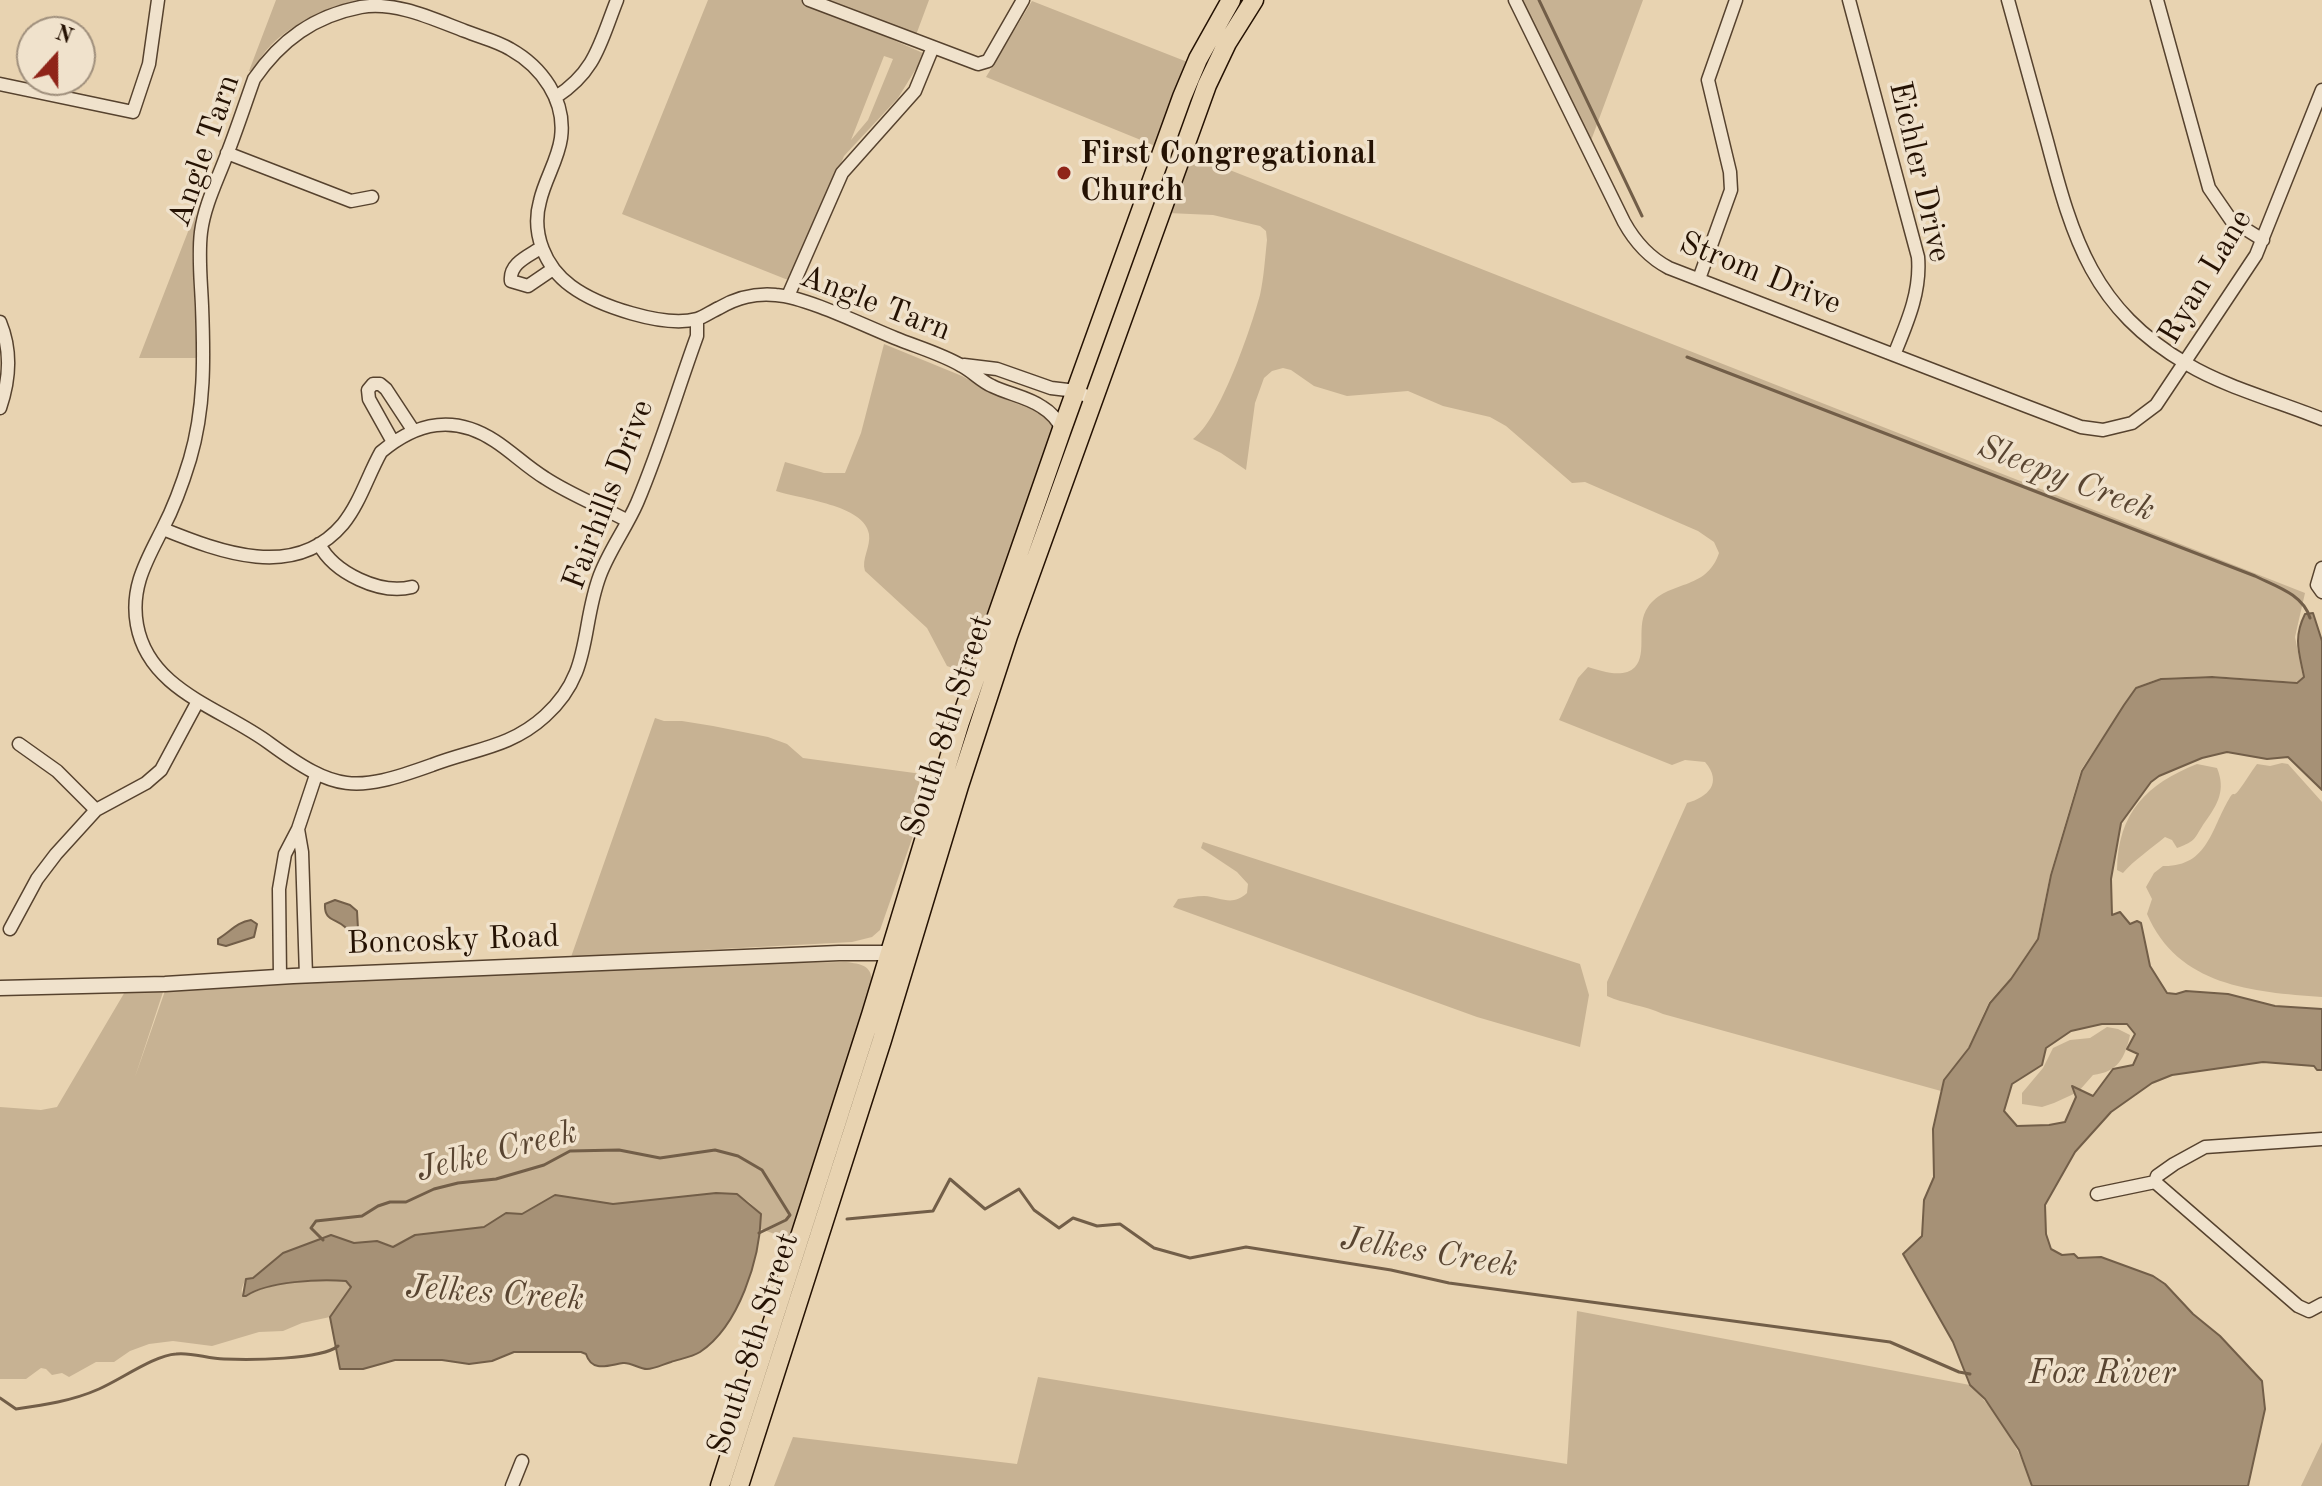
<!DOCTYPE html>
<html>
<head>
<meta charset="utf-8">
<style>
	body { margin:0 }
	#map { position:relative; width:2322px; height:1486px; overflow:hidden; background:#e8d3b1; font-family:"Old Standard TT",serif }
	canvas { display:block }
	.north { position:absolute; left:16px; top:16px; width:80px; height:80px; box-sizing:border-box; background:#f0e2cc; border:2px solid #9f8f7c; border-radius:50%; rotate:21deg; font-size:22px; font-weight:700; line-height:32px; text-align:center; color:#251203 }
	.north::after { content:''; display:block; margin:auto; width:28px; height:36px; background:#8f2418; clip-path:polygon(50% 0,100% 100%,50% 72%,0 100%) }
</style>
</head>
<body>
<div id="map">
<canvas width="2322" height="1486"></canvas>
<div class="north">N</div>
</div>
<script>
const context = document.querySelector('canvas').getContext('2d');
context.lineJoin = 'round';
function paint(path, color) { context.fillStyle = color; context.fill(path, 'evenodd'); }
function trace(path, color, width, dash) { context.strokeStyle = color; context.lineWidth = width; context.lineCap = dash ? 'butt' : 'round'; context.setLineDash(dash || []); context.stroke(path); }
function label(font, color, halo, rows, align = 'center') {
  context.font = font + ' "Old Standard TT",serif'; context.lineWidth = 7; context.setLineDash([]); context.textBaseline = 'middle'; context.strokeStyle = halo; context.fillStyle = color; for (const [text, x, y, turn = 0] of rows) {
    context.save(); context.translate(x, y); context.rotate((+turn || 0) * Math.PI / 180); context.textAlign = isNaN(turn) ? turn : align; if (halo) context.strokeText(text, 0, 0); context.fillText(text, 0, 0); context.restore();
  }
}
paint(new Path2D(`
	M276,0H357C314,14 274,29 252,72L249,71Z
	M708,0H812L894,33L891,39L923,53L922,59L898,98L844,156L793,282L622,214ZM884,56L893,59L868,120L851,140Z
	M826,0H929L916,35Z
	M1517,0H1643L1589,146Z
	M1032,1L1190,63L1158,147L986,77Z
	M1189,154L2305,593L2295,637L2303,677L2296,682L2211,676L2161,678L2136,687L2081,770L2050,875L2037,939L2010,979L1989,1002L1968,1048L1944,1080L1941,1091L1663,1014C1644,1005 1624,1004 1607,996V982L1687,803C1708,797 1723,783 1705,762L1685,760L1672,765L1559,720L1578,678L1588,667C1601,671 1624,679 1635,667C1648,653 1635,625 1648,607C1668,579 1706,592 1719,553L1714,542L1698,531L1585,482L1572,483L1506,426L1490,417L1443,406L1408,391L1347,396L1314,386L1291,370L1283,368L1272,371L1264,378L1255,403L1246,470L1221,453L1193,439C1220,420 1251,328 1260,295C1264,277 1265,258 1267,240L1266,231L1260,226L1213,215L1168,213Z
	M196,211L192,254L197,358H139Z
	M884,344L962,376L1002,398L1044,414L1052,422L1054,436L969,674L947,666L927,628L865,571C861,559 871,547 869,534C865,505 800,499 776,491L785,462L824,473H845L861,433Z
	M655,718L664,721H682L713,726L768,737L787,744L803,758L922,774L933,779L880,930L872,937L852,942L571,957Z
	M2282,763L2288,764L2322,802V997C2252,992 2178,986 2147,914L2152,899L2146,887L2154,873L2163,866C2208,867 2211,829 2229,799C2235,789 2232,799 2239,790C2245,782 2251,772 2257,764L2270,766Z
	M2197,764L2217,768C2226,790 2218,804 2205,822C2194,838 2197,841 2177,848L2172,840L2165,837C2152,848 2133,861 2123,873L2117,870C2118,812 2147,784 2197,764Z
	M1203,842L1580,964L1589,995L1580,1047L1477,1017L1173,907L1178,899C1186,898 1196,896 1204,896C1221,897 1232,907 1247,893L1248,884L1237,872L1201,848Z
	M846,962C861,964 871,965 872,981L791,1240L761,1229V1214L749,1202L737,1194L716,1193L613,1204L555,1195L522,1214L506,1213L484,1227L415,1235L393,1246L377,1241L354,1243L331,1235L283,1253L253,1278L246,1279C243,1285 240,1290 243,1296L246,1297C268,1281 319,1280 346,1281L351,1287L330,1317L302,1323L283,1331L259,1332L212,1346L173,1341L149,1344L130,1351L114,1362H96L69,1377L62,1373L52,1375L46,1369L41,1368L26,1379H0V1107L41,1110L57,1107L126,990L164,989L135,1077L166,988L703,964Z
	M2107,1027L2118,1029L2130,1035C2125,1058 2118,1072 2093,1075L2078,1092L2054,1103L2042,1107L2022,1104V1093L2043,1068L2053,1048L2070,1040L2090,1038Z
	M1577,1311L1970,1385C1999,1414 2019,1447 2032,1486H774L793,1437L1017,1464L1038,1377L1567,1464Z
	M2322,1442V1486H2301Z`), '#c7b293');
const water = new Path2D(`
	M2313,613L2322,641V790L2288,757L2267,759L2227,752L2202,758L2159,776L2151,782L2121,823L2111,879L2112,915L2120,912L2130,924L2137,921L2141,923L2150,966L2167,993L2176,994L2186,991L2228,994L2275,1006L2322,1009V1070H2317L2314,1066L2263,1062L2172,1075L2152,1083L2111,1112L2075,1152L2045,1205L2046,1234L2051,1249L2062,1255L2074,1254L2078,1258L2101,1257L2153,1276L2165,1284L2193,1314L2220,1336L2262,1381L2265,1409L2248,1486H2032L2019,1450L1985,1399L1970,1385L1953,1342L1903,1254L1922,1236L1924,1200L1934,1177L1933,1129L1944,1080L1969,1048L1990,1003L2011,979L2038,939L2051,875L2082,771L2124,705L2136,688L2161,679L2212,677L2297,683L2304,677C2299,652 2293,638 2305,614ZM2102,1024H2127L2135,1034L2127,1049L2138,1054L2133,1065L2113,1069L2093,1096L2072,1086L2076,1097L2065,1122L2049,1125L2017,1126L2004,1111L2012,1084L2042,1065L2046,1048L2071,1031Z
	M335,900L350,905L357,911L358,929L353,938C350,934 348,930 345,927C335,918 324,921 325,904Z
	M251,920L257,924L254,937L226,946L218,944V939C230,932 237,922 251,920Z
	M716,1193L737,1194L761,1214C760,1259 739,1326 700,1352C692,1357 680,1359 671,1362C664,1364 654,1369 647,1369C639,1369 631,1362 623,1363C609,1365 592,1373 586,1354L581,1352H514L492,1361L469,1364L442,1360H395L363,1369H340L330,1317L351,1287L346,1281C320,1279 268,1281 246,1296H243L246,1279L253,1278L283,1253L331,1235L354,1243L377,1241L393,1247L415,1235L484,1227L506,1213L522,1214L555,1195L613,1204Z`);
paint(water, '#a69176');
trace(water, '#725e48', 2);
trace(new Path2D(`
	M1539,0L1642,216
	M1687,357L2255,576C2275,586 2303,594 2310,618
	M847,1219L933,1211L950,1179L985,1209L1019,1189L1034,1210L1059,1228L1073,1218L1097,1226L1120,1224L1154,1248L1190,1258L1246,1247L1391,1270L1449,1283L1890,1342L1959,1372L1970,1374
	M323,1240L311,1228L316,1221L362,1216L378,1206L390,1202H406L434,1189L458,1183L496,1179L544,1165L570,1151L619,1150L660,1158L715,1150L738,1156L762,1170L790,1215L786,1220L759,1233
	M0,1398L16,1409C44,1405 72,1401 99,1389C120,1380 155,1355 176,1354C192,1352 208,1359 224,1359C249,1360 321,1360 338,1346`), '#725e48', 3);
const minor = new Path2D(`
	M809,0L978,64L988,61L1023,0
	M1515,0L1624,222C1635,242 1648,257 1669,268L2026,406L2081,427L2103,430L2132,423L2156,405L2256,255L2322,90
	M1849,0L1918,257C1921,292 1907,323 1894,355
	M2008,0C2021,47 2034,94 2047,141C2073,240 2093,309 2187,364C2225,387 2280,402 2322,419
	M2157,0L2209,188L2231,220L2263,240
	M0,84L133,112L149,64L158,0
	M556,97C596,71 600,43 617,0
	M227,153L351,201L372,197
	M542,247C529,256 509,263 511,281L528,286L553,269
	M1699,279L1731,190L1730,172L1708,80L1736,0
	M788,296L842,173L915,91L933,47
	M697,319V336C677,391 660,449 637,503C626,528 610,549 600,575C580,628 593,673 545,716C510,748 473,749 432,765C354,793 336,792 269,743C222,708 149,691 137,625C130,587 147,560 163,528C174,507 183,482 190,459C205,408 204,358 202,306C201,281 198,256 201,232C204,208 215,185 224,162C235,135 244,107 254,79C281,40 314,16 361,7C396,1 433,19 465,31C480,37 497,41 510,49C542,67 566,100 561,138C558,160 545,179 540,201C531,233 545,267 571,286C598,306 664,328 697,319C704,317 712,311 719,308C738,297 755,293 776,295C806,297 865,326 895,338C917,347 942,354 962,366C973,372 981,381 992,386C1008,394 1028,397 1042,407C1052,413 1057,419 1062,429
	M0,322C12,351 10,379 0,408
	M964,365L997,369L1051,388L1076,391L1093,399
	M393,442L369,399L368,390L373,384H380L386,389L413,430
	M163,529C220,552 295,581 343,524C360,503 368,475 381,452C417,422 454,414 495,441C512,452 527,467 545,478C571,495 600,506 628,521
	M319,544C334,573 380,595 412,587
	M2322,568L2317,585L2322,592
	M19,744L57,771L96,810
	M298,829L302,852L306,976
	M10,929L37,879L56,854L96,810L146,783L161,770L198,701
	M280,977L279,889L285,854L298,829L316,775
	M2155,1182L2298,1306L2309,1311L2322,1304
	M2155,1182L2157,1176L2174,1164L2205,1147L2322,1139
	M2097,1194L2155,1182
	M512,1486L522,1461`);
const tertiary = new Path2D(`
	M0,988L165,984L293,976L839,953H899`);
const primary = new Path2D(`
	M720,1486L871,1015L960,722L1062,429L1182,97L1198,59L1231,0
	M739,1486L882,1040L959,786L1008,636L1207,85L1227,43L1254,0`);
trace(minor, '#56422e', 15);
trace(tertiary, '#56422e', 17);
trace(primary, '#251203', 21);
trace(minor, '#f0e2cc', 12);
trace(tertiary, '#f0e2cc', 14);
trace(primary, '#e8d3b1', 18);
for (const [x, y, r, color] of [
	[1064,173,8,"#8f2418"]
]) { const dot = new Path2D(); dot.arc(x, y, r, 0, 2 * Math.PI); context.fillStyle = color; context.fill(dot); trace(dot, '#f0e2cc', 3); }
label('32px', '#251203', '#f0e2cc', [
	["Angle Tarn",205,151,-71],
	["Eichler Drive",1919,172,77],
	["Strom Drive",1760,274,22],
	["Ryan Lane",2206,277,-59],
	["Angle Tarn",875,304,21],
	["Fairhills Drive",609,495,-69],
	["South 8th Street",948,726,-72],
	["Boncosky Road",453,941,-2],
	["South 8th Street",754,1344,-72]
]);
label('bold 32px', '#251203', '#f0e2cc', [
	["First Congregational",1080,155],
	["Church",1080,192]
], 'left');
label('italic 34px', '#594531', '#f0e2cc', [
	["Sleepy Creek",2066,479,21],
	["Jelke Creek",497,1152,-14],
	["Jelkes Creek",1429,1253,9],
	["Jelkes Creek",495,1294,4],
	["Fox River",2102,1374]
]);
</script>
</body>
</html>
